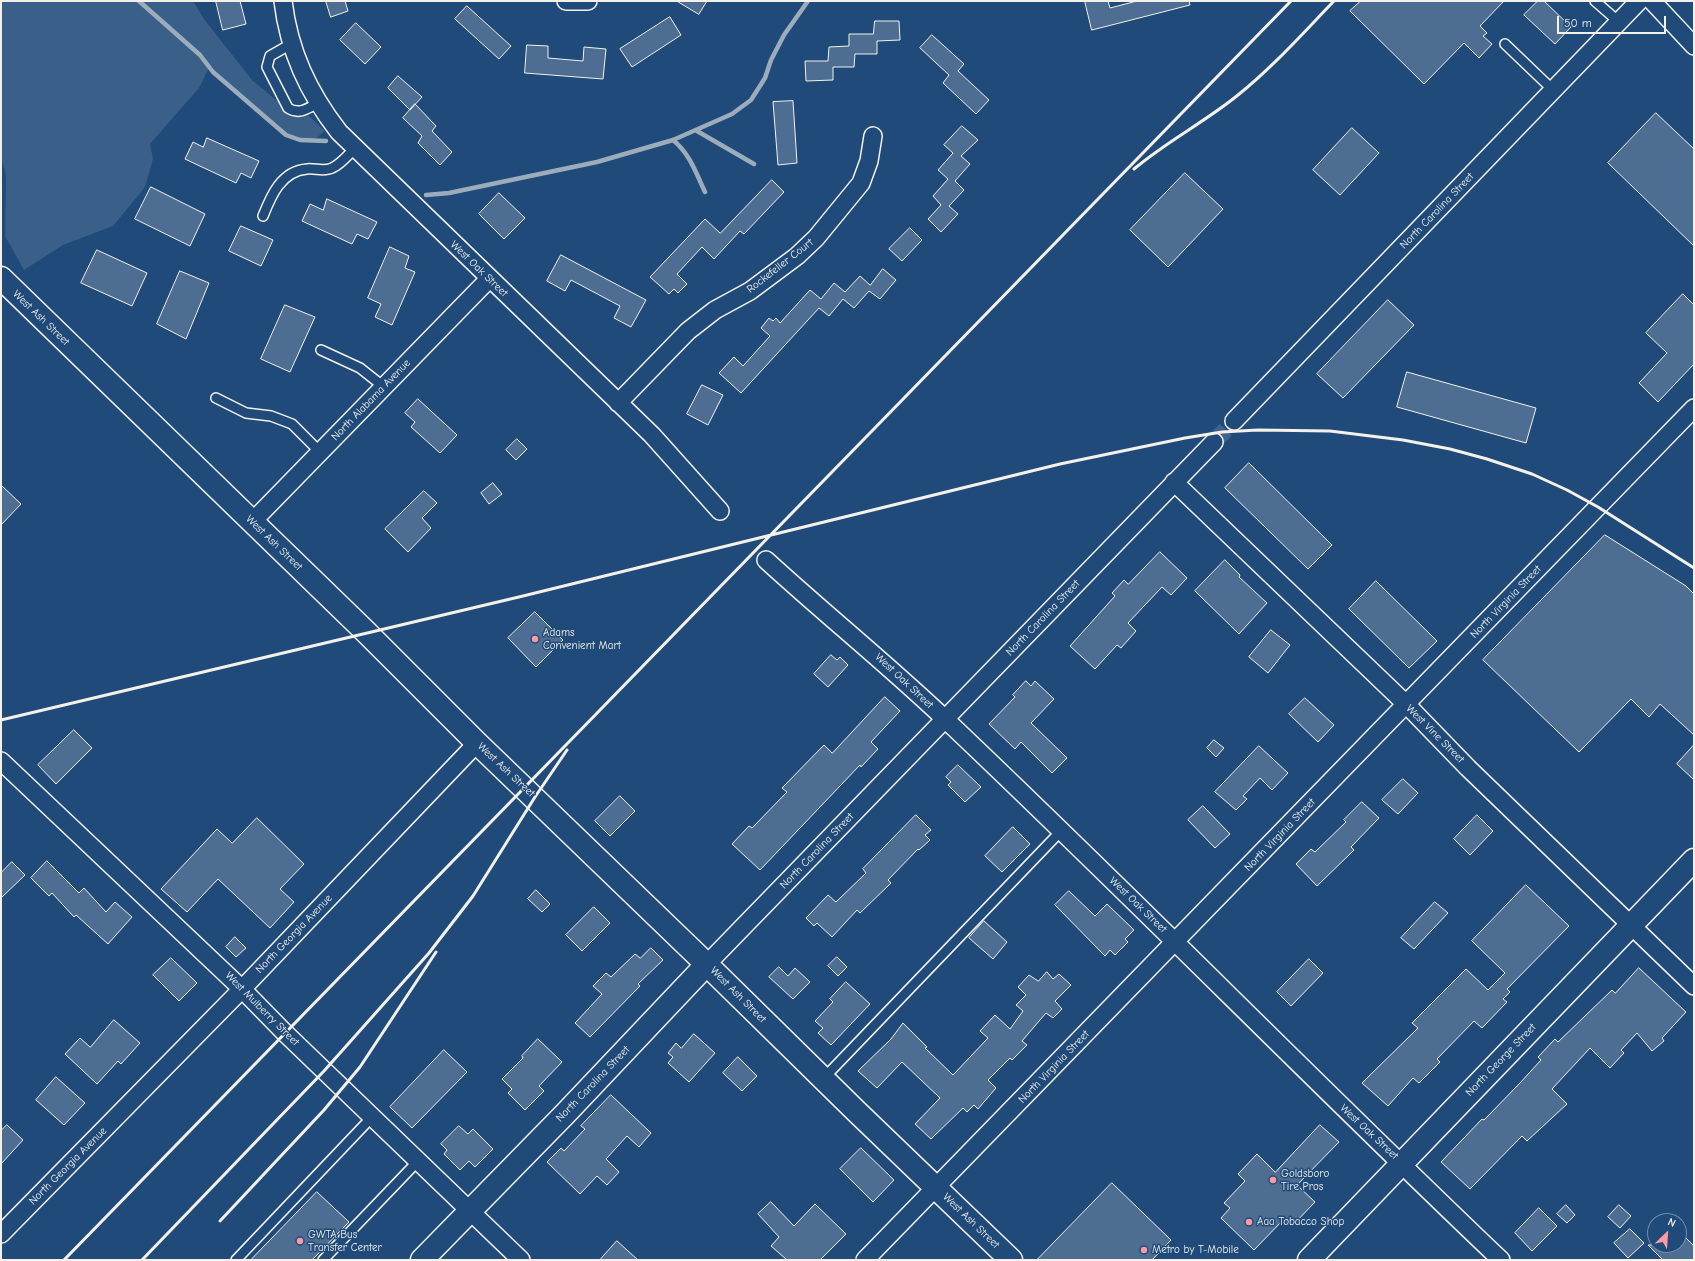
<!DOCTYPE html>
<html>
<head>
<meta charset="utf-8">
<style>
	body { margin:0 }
	#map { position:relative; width:1695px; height:1261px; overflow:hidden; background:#1f4a7a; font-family:"Comic Neue",sans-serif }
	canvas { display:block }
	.frame { position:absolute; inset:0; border:2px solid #f4f1e8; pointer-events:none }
	.north { position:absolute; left:1647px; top:1213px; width:40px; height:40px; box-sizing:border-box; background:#1f4a7a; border:1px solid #748da6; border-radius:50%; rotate:25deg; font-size:11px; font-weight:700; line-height:16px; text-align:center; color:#f4f1e8 }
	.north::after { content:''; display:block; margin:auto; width:14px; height:18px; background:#ff9aa2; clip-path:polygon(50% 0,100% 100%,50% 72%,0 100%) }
	.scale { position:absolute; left:1557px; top:16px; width:109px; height:18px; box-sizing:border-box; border:2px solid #f4f1e8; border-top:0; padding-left:5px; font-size:12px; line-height:14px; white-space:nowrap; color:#f4f1e8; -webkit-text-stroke:3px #1f4a7a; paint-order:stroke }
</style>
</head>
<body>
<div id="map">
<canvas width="1695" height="1261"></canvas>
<div class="frame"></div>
<div class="north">N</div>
<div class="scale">50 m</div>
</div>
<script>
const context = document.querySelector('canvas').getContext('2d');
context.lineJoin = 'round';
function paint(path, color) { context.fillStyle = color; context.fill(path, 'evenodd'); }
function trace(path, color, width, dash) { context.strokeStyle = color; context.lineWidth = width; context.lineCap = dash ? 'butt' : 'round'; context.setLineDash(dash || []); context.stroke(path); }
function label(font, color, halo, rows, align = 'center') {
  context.font = font + ' "Comic Neue",sans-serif'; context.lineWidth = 3; context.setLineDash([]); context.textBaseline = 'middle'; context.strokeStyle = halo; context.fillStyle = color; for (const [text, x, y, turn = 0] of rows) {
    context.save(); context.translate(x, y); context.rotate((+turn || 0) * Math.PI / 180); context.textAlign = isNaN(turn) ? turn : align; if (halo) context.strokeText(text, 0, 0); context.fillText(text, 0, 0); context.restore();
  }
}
paint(new Path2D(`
	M1,1H193L204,19L252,80L293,114L306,113L325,131L314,140H300L286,135L209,68L199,88L150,144L153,159L145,187L113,226L63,245L24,270L5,236L6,175L1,157Z`), '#3a5f88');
trace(new Path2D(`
	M139,1L200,55L213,72L286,135L300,140L326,141
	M697,131L754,164
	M673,140C690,154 696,173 705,192
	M426,195L449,193L597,162L673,140L732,114L751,100L765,78L771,60L784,35L808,1`), '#9cacbb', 4.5);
const building = new Path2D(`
	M216,1H240L246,24L223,30Z
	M326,1H345L348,11L331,17Z
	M677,1H707L699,14Z
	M1085,1H1108L1110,8L1137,1H1189L1190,5L1092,30Z
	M1361,1H1504L1480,26L1487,33L1483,36L1492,44L1479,58L1464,43L1424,84L1350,11Z
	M1538,1H1544L1571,27L1555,44L1524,15Z
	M467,6L511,46L499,59L455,19Z
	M670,17L681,35L632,67L620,49Z
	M875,21H899L900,40L877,41V54H855L854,67H833V80L806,81L805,61H828L829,47L849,46V34H873Z
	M356,23L381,47L365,64L340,40Z
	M932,35L964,64L958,71L989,100L976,114L943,83L949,75L920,48Z
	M527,45L548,46V58L583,61L584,47L606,49L603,79L525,73Z
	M398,76L422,97L410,110L388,88Z
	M793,101L797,163L778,165L773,102Z
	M415,104L436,126L432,131L452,152L440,165L418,143L422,136L403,118Z
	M1656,113L1694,149V246L1608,163Z
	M962,126L978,140L961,156L970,164L955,181L964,190L949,206L958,214L941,232L928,219L941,205L933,196L948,179L938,170L953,153L944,145Z
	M1352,128L1379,153L1340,195L1313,170Z
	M207,138L259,161L251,178L241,173L236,183L185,159L193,142L203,147Z
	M1185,173L1223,209L1168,267L1130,230Z
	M772,180L784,192L744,234L740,231L714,259L702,247L677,274L687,284L678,293L674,289L669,294L650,277L705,219L720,233Z
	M151,187L205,214L190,246L135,219Z
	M499,193L525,218L504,239L479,214Z
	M327,199L377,222L368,239L357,234L352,244L302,221L310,204L323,210Z
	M241,226L273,240L261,266L229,251Z
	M910,228L922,240L902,261L889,249Z
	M390,247L409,256L405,268L415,272L392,325L375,317L381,304L368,298Z
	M97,250L147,273L132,306L81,283Z
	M561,255L646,300L631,327L614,318L620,306L571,280L565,291L547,281Z
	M883,269L896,280L880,299L869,291L854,308L843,299L829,316L819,308L741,393L719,373L734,357L743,366L770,336L761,328L769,318L773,321L776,318L780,323L810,290L821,299L834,283L845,292L860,276L870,285Z
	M180,271L209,283L186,339L157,324Z
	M1683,294L1694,305V364L1658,402L1639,383L1667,353L1646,333Z
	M1388,300L1414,325L1343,398L1317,374Z
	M285,305L315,317L290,372L261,359Z
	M1407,372L1536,408L1526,443L1397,407Z
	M702,385L723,395L708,425L687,414Z
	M418,399L457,435L440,453L411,427L415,422L405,413Z
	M517,439L527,449L516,460L506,450Z
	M1249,463L1332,545L1308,569L1225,488Z
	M493,483L502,494L489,504L481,493Z
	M1,485L21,504L1,525Z
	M424,491L437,503L422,518L431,528L408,552L385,529Z
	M1605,535L1686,586L1694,594V735L1660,704L1649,717L1631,699L1579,752L1483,660Z
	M1160,552L1187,578L1171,595L1162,587L1128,623L1136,631L1121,648L1117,645L1095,669L1070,646L1115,596L1112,593L1124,580L1128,584Z
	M1225,560L1240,575L1239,577L1267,603L1239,634L1195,591Z
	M1376,581L1437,641L1409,668L1349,609Z
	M535,612L563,640L536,667L508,638Z
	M1271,630L1290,645L1268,673L1249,657Z
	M831,655L837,660L840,657L848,665L828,687L814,674Z
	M1026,681L1031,686L1035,681L1054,699L1031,723L1067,758L1052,773L1021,742L1015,749L989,724L1015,697L1013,695Z
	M885,697L900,711L871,742L878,749L861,767L860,765L760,870L732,844L749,826L752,828L787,792L782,788L824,745L832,753Z
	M1305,698L1334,725L1318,742L1289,714Z
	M74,730L92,748L56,784L38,765Z
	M1214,740L1224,748L1216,757L1207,748Z
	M1694,745V780L1677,764Z
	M1259,746L1288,773L1272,790L1260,778L1243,796L1247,799L1236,810L1215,792Z
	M958,765L981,787L965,802L948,785L951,782L946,777Z
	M1403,779L1418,793L1398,814L1382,800Z
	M620,796L635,811L610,836L595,821Z
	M1362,802L1379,818L1351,847L1354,850L1317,886L1296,864L1311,849L1315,852L1346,822L1344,820Z
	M1203,806L1230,834L1215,848L1188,820Z
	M916,815L931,830L925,835L930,840L919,850L918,849L888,880L891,883L860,913L857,910L832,937L817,923L814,926L806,918L828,895L836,902L866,873L863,869Z
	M1477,815L1493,831L1470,855L1454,839Z
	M257,818L304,864L280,889L294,902L270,928L218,879L187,912L161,889L217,829L232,843Z
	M1013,827L1030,844L1002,872L985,856Z
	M47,861L79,893L84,888L106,912L115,902L132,917L108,944L76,915L74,917L52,893L49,896L31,878Z
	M12,862L25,875L1,898V873Z
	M1526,885L1569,926L1507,989L1510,992L1503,999L1507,1002L1482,1028L1474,1021L1437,1059L1440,1062L1419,1083L1413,1078L1388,1106L1362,1083L1418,1028L1412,1023L1466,969L1488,990L1505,973L1472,941Z
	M536,890L550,904L542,912L528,899Z
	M1069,891L1095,916L1107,904L1134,930L1125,939L1128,942L1115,955L1110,950L1105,956L1055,905Z
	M1435,902L1448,913L1414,949L1401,938Z
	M594,907L610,923L582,951L566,935Z
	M984,921L1007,942L993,959L969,938Z
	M235,937L246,948L236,957L226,947Z
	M651,948L663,960L638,984L640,986L590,1037L575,1023L602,994L593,986L606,973L611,977L635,954L640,958Z
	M837,957L847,967L838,976L828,966Z
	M171,958L197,983L179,1001L153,975Z
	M1309,959L1323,973L1291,1006L1277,992Z
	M779,967L788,976L795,968L810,982L793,999L769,977Z
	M1639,968L1686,1012L1662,1038L1664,1041L1652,1051L1637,1033L1621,1050L1624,1053L1610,1068L1590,1048L1552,1089L1567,1104L1527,1141L1522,1136L1470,1189L1441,1162L1482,1119L1484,1120L1520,1083L1541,1060L1538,1057L1555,1039L1558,1042L1612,990L1615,993Z
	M1047,972L1053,979L1059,974L1071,985L1055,1001L1062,1009L1053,1018L1046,1013L1022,1041L1027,1045L1012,1060L1010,1058L988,1080L996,1088L978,1109L974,1105L967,1112L963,1108L931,1139L915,1124L940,1098L902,1062L877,1088L858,1071L891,1039L903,1023L927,1047L925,1048L953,1075L988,1038L980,1031L995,1015L1010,1029L1023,1011L1016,1005L1026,995L1018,987L1029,975L1038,981Z
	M846,982L870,1004L831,1045L818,1033L823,1028L815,1021L833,1002L830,999Z
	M114,1020L140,1043L121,1064L118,1061L97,1084L65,1054L80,1038L90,1047Z
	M694,1034L715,1053L689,1082L668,1063L673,1057L668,1053L676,1043L681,1048Z
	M538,1039L562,1062L539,1086L544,1091L525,1110L508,1093L512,1089L502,1079L523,1058L522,1056Z
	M444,1050L467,1072L412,1128L390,1107Z
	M738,1057L757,1076L742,1091L723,1073Z
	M56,1077L85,1103L64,1125L36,1100Z
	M611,1095L651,1133L639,1147L627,1136L606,1159L619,1172L607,1185L597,1176L580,1194L547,1162L561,1148L564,1151L585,1129L581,1126Z
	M7,1125L23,1140L1,1164V1131Z
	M1320,1125L1339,1142L1297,1185L1315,1202L1292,1226L1284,1219L1254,1250L1221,1218L1230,1208L1224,1203L1245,1181L1238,1174L1257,1154L1275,1172Z
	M459,1126L468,1134L473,1129L493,1149L475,1167L469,1161L460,1170L444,1154L447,1150L441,1144Z
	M861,1148L894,1180L873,1202L840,1169Z
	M1112,1183L1171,1240L1152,1260H1037Z
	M317,1192L349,1222L312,1260H251Z
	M771,1202L794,1226L815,1204L846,1234L820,1260H787L771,1246L779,1237L758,1214Z
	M1566,1205L1575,1215L1567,1223L1557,1214Z
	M1619,1205L1631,1216L1620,1228L1608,1217Z
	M1539,1208L1557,1226L1532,1251L1515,1233Z
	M1630,1229L1644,1243L1628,1258L1614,1243Z
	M1679,1231L1694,1246V1260H1663L1648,1245H1679Z
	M617,1241L638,1260H600Z`);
paint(building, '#4d6e92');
trace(building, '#f4f1e8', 1);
trace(new Path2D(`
	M1214,442L1234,421`), '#3f638a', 17, [17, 8]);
const lane = new Path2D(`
	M1595,1L1619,22
	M291,44L270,56L267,67L288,108C299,115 307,109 318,103
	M1505,44L1553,90
	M263,216C271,196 281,171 307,169C315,168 324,172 332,168C341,164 348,155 355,148
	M321,350L360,368L384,387
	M216,398L246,413L271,416L292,424L320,452
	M823,1079L1061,831
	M236,1260L372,1117
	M323,1260L418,1161`);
const street = new Path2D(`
	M283,1C289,51 308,92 339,132L652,435L720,511
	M566,1H588
	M1652,1L1694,46
	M618,403L688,331L715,310L750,291L797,256L816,238L861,183L869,161L873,136
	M1234,421L1639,1
	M1174,482L1406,704L1468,768L1694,986
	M252,522L489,279
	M766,560C825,614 887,664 945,719C1133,897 1314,1082 1501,1260
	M1,761L242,989L285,1033L521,1260
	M707,964L1214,442
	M1,1234L242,989L477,743
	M865,1260L1694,408`);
const secondary = new Path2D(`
	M1,278L366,632L477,743L695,953L856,1111L1011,1260
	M422,1260L565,1114L707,964`);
const primary = new Path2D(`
	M1309,1260L1694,860`);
trace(lane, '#f4f1e8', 12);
trace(street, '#f4f1e8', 20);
trace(secondary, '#f4f1e8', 25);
trace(primary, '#f4f1e8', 25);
trace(lane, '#1f4a7a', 9);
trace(street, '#1f4a7a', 17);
trace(secondary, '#1f4a7a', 22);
trace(primary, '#1f4a7a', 22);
trace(new Path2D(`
	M1134,169C1167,141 1205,122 1238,95C1273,67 1303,33 1334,1
	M1,720L523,596L1060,464L1185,438L1222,432L1258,430L1330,431L1403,440L1450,449L1487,459L1532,474L1567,490L1598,507L1694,568
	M220,1221L324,1110L360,1067L436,952
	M64,1260L1291,1
	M142,1260L324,1071L429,953L473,896L535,797L567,750`), '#f4f1e8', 3);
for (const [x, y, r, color] of [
	[535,639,4,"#ff9aa2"],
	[1273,1180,4,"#ff9aa2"],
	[1249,1222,4,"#ff9aa2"],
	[300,1241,4,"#ff9aa2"],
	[1144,1250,4,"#ff9aa2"]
]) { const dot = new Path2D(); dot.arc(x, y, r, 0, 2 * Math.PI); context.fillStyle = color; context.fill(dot); trace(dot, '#1f4a7a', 1.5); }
label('11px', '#f4f1e8', '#1f4a7a', [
	["North Carolina Street",1437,211,-46],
	["Rockefeller Court",780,266,-38],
	["West Oak Street",479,269,44],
	["West Ash Street",41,318,44],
	["North Alabama Avenue",371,400,-46],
	["West Ash Street",274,543,44],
	["North Virginia Street",1506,602,-46],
	["North Carolina Street",1043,618,-46],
	["West Oak Street",904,681,43],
	["West Vine Street",1435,734,45],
	["West Ash Street",506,770,43],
	["North Virginia Street",1280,835,-46],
	["North Carolina Street",817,851,-46],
	["West Oak Street",1138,905,44],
	["North Georgia Avenue",294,934,-46],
	["West Ash Street",738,995,45],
	["West Mulberry Street",262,1009,45],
	["North George Street",1501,1060,-46],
	["North Virginia Street",1054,1067,-46],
	["North Carolina Street",593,1084,-46],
	["West Oak Street",1369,1132,43],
	["North Georgia Avenue",68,1166,-45],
	["West Ash Street",971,1221,44]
]);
label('11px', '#f4f1e8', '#1f4a7a', [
	["Adams",543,633],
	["Convenient Mart",543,646],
	["Goldsboro",1281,1174],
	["Tire Pros",1281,1187],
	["Aaa Tobacco Shop",1257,1222],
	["GWTA Bus",308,1235],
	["Transfer Center",308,1248],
	["Metro by T-Mobile",1152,1250]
], 'left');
</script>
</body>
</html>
